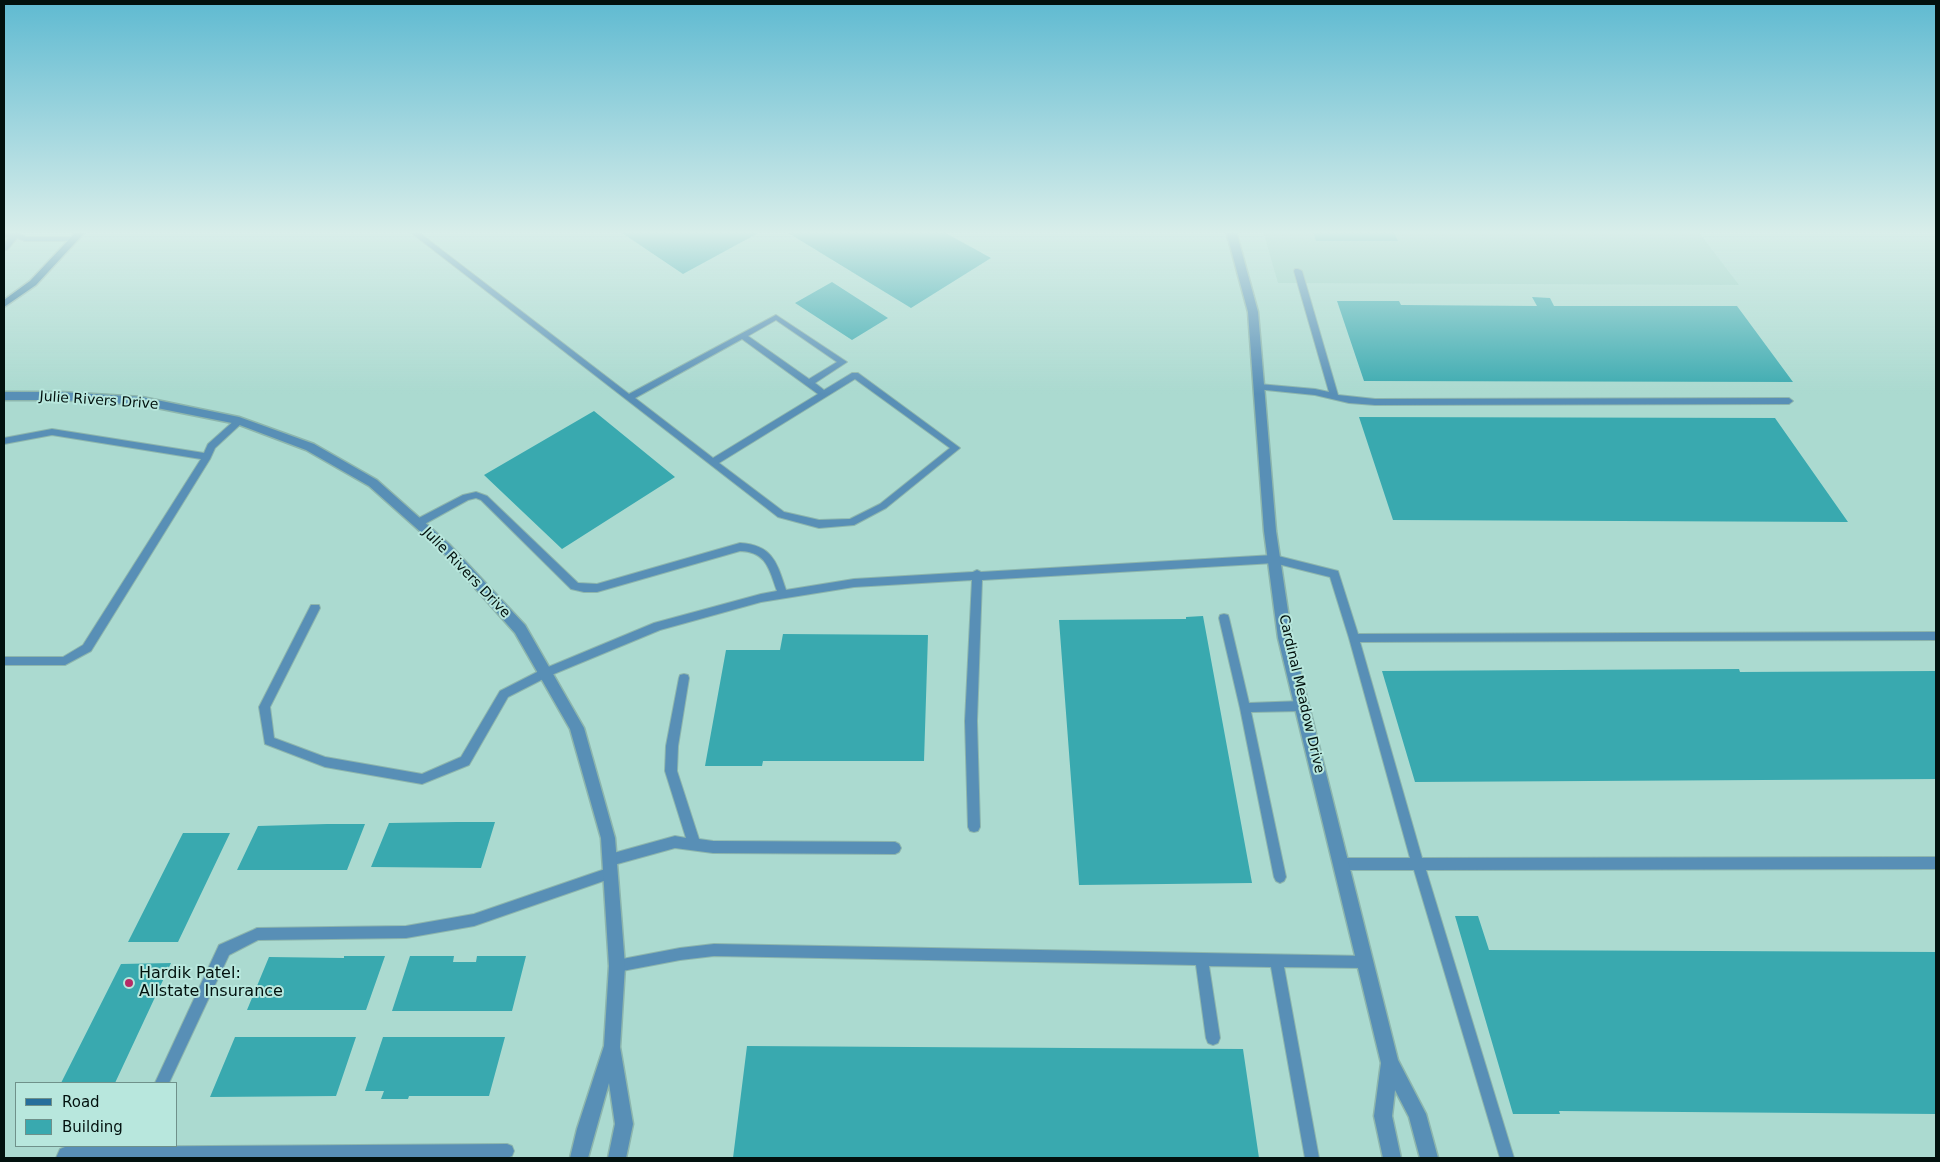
<!DOCTYPE html>
<html>
<head>
<meta charset="utf-8">
<style>
	body { margin:0 }
	#map { position:relative; width:1940px; height:1162px; overflow:hidden; background:#abdad0; font-family:"DejaVu Sans",sans-serif }
	canvas { display:block }
	.frame { position:absolute; inset:0; border:5px solid #02110e; pointer-events:none }
	.legend { position:absolute; left:15px; top:1082px; width:162px; height:65px; box-sizing:border-box; background:#b8e7dd; border:1px solid #6f918a; margin:0; padding:6px 9px; list-style:none; font-size:15px; color:#02110e }
	.legend li { display:flex; align-items:center; gap:10px; height:25px }
	.legend b { width:25px; border:1px solid #6f918a }
</style>
</head>
<body>
<div id="map">
<canvas width="1940" height="1162"></canvas>
<div class="frame"></div>
<ul class="legend">
<li><b style="height:6px;background:#266e9b"></b>Road</li>
<li><b style="height:14px;background:#39a9af"></b>Building</li>
</ul>
</div>
<script>
const context = document.querySelector('canvas').getContext('2d');
context.lineJoin = 'round';
function paint(path, color) { context.fillStyle = color; context.fill(path, 'evenodd'); }
function trace(path, color, width, dash) { context.strokeStyle = color; context.lineWidth = width; context.lineCap = dash ? 'butt' : 'round'; context.setLineDash(dash || []); context.stroke(path); }
function label(font, color, halo, rows, align = 'center') {
  context.font = font + ' "DejaVu Sans",sans-serif'; context.lineWidth = 4; context.setLineDash([]); context.textBaseline = 'middle'; context.strokeStyle = halo; context.fillStyle = color; for (const [text, x, y, turn = 0] of rows) {
    context.save(); context.translate(x, y); context.rotate((+turn || 0) * Math.PI / 180); context.textAlign = isNaN(turn) ? turn : align; if (halo) context.strokeText(text, 0, 0); context.fillText(text, 0, 0); context.restore();
  }
}
paint(new Path2D(`
	M1263,231H1698L1739,285L1278,283Z`), '#97cfc3');
paint(new Path2D(`
	M619,231H762L683,274Z
	M785,231H942L991,258L911,308Z
	M1313,231H1393L1398,241H1316Z
	M832,282L888,318L852,340L795,303Z
	M1532,297L1550,298L1554,306H1737L1793,382L1364,381L1337,301H1399L1401,305L1537,306Z
	M594,411L675,477L562,549L484,475Z
	M1359,417L1775,418L1848,522L1393,520Z
	M1203,616L1252,883L1079,885L1059,620L1186,619V617Z
	M783,634L928,635L924,761H763L762,766H705L726,650H780Z
	M1739,669L1740,672L1936,671V779L1415,782L1382,671Z
	M457,822H495L481,868L371,867L389,823Z
	M327,824H365L347,870H237L258,826Z
	M183,833H230L178,942H128Z
	M1455,916H1478L1489,950L1936,952V1114L1559,1111L1560,1114H1513Z
	M344,956H385L366,1010H247L269,957L344,958Z
	M410,956H454L453,962H476L477,956H526L512,1011H392Z
	M171,963L115,1083H61L121,964Z
	M235,1037H356L336,1096L210,1097Z
	M383,1037H505L489,1096H409L408,1099H381L384,1091H365Z
	M747,1046L1243,1049L1259,1158H733Z`), '#39a9af');
const lane = new Path2D(`
	M15,231H21L20,234L26,237H75L79,239L75,241H25L17,238L7,250H4V244L9,237H4V233H13Z
	M409,231H417L629,394L776,315L847,362L815,383L824,390L852,373H858L960,448L886,508L854,525L819,528L778,517ZM776,320L837,362L809,379L748,336ZM742,339L818,394L713,458L635,398ZM855,379L950,448L880,504L850,519L819,520L784,512L719,463Z
	M1295,269H1298L1302,271L1338,395L1375,399L1789,398L1793,401L1789,404L1375,405L1349,403L1315,395L1256,389L1255,387L1259,384L1315,389L1329,392L1294,271Z
	M239,418L243,421L242,423L215,448L210,459L91,651L65,665H4V657H63L83,645L201,459L52,435L4,444V438L52,429L204,453L208,444L236,419Z
	M476,492L487,496L578,583L597,584L740,543C773,545 777,563 786,590L854,579L973,572L977,570L981,572L1274,555L1338,571L1358,634L1936,632V640L1360,642L1422,858L1936,857V869L1426,870L1514,1158H1500L1414,870H1341L1337,868L1335,864L1337,860L1341,858H1410L1349,638L1330,577L1274,563L982,580L977,721L980,827L978,831L974,832L970,831L968,827L965,721L972,580L854,587L761,602L660,630L549,676L508,697L469,765L422,784L325,767L265,744L259,707L311,605H319L320,608L270,707L274,738L325,757L422,774L461,757L500,691L541,670L654,623L761,594L777,591C769,569 767,552 740,551L597,592H584L571,589L481,500L476,498L468,500L421,526L418,527L413,523L415,520L463,495Z
	M1224,614L1228,615L1229,618L1249,703L1302,701L1306,703L1307,706L1306,709L1302,711L1251,712L1286,877L1284,881L1280,883L1276,881L1274,877L1240,708L1219,618L1220,615Z
	M684,674L688,675L689,678L678,746L677,771L699,839L713,841L895,842L899,844L901,848L899,852L895,854L713,853L675,848L610,866L606,864L604,860L606,856L610,854L675,836L686,838L665,771L666,746L679,678L680,675Z
	M611,867L615,869L617,873L615,877L474,926L406,938L258,940L229,955L169,1083H155L219,945L253,930L257,928L406,926L474,914Z
	M714,944L1365,956L1370,957L1371,962L1370,967L1365,968L1284,967L1319,1158H1305L1271,967L1209,966L1220,1038L1218,1043L1213,1045L1208,1043L1206,1038L1196,965L714,956L680,960L617,972L612,971L611,966L612,961L617,960L680,948Z
	M507,1144L512,1146L514,1151L512,1156L507,1158H56L60,1149L65,1147Z`);
const street = new Path2D(`
	M1226,231H1236L1258,312L1276,531L1292,638L1398,1060L1426,1114L1438,1158H1420L1409,1117L1395,1090L1392,1116L1401,1158H1383L1374,1116L1381,1063L1278,638L1264,531L1248,312Z
	M4,392H61L142,397L239,417L314,444L377,480L449,544L525,625L584,728L615,838L625,966L620,1047L633,1124L626,1158H608L615,1124L609,1083L588,1158H570L577,1129L604,1046L609,966L601,838L570,729L515,633L441,550L369,486L306,450L237,424L142,405L61,400H4Z`);
const secondary = new Path2D(`
	M77,231H86L36,285L4,307V300L30,281Z`);
trace(lane, '#8db6ad', 2);
trace(street, '#8db6ad', 3);
trace(secondary, '#8db6ad', 3);
paint(lane, '#588fb6');
paint(street, '#588fb6');
paint(secondary, '#266e9b');
const sky = context.createLinearGradient(0, 0, 0, 394);
sky.addColorStop(0, '#5fbad1');
sky.addColorStop(0.59, '#d9eeea');
sky.addColorStop(1, '#d9eeea00');
context.fillStyle = sky;
context.fillRect(0, 0, 1940, 394);
for (const [x, y, r, color] of [
	[129,983,5,"#b62b66"]
]) { const dot = new Path2D(); dot.arc(x, y, r, 0, 2 * Math.PI); context.fillStyle = color; context.fill(dot); trace(dot, '#b8e7dd', 2); }
label('14px', '#02110e', '#b8e7dd', [
	["Julie Rivers Drive",99,401,4],
	["Julie Rivers Drive",466,573,46],
	["Cardinal Meadow Drive",1301,694,77]
]);
label('16px', '#02110e', '#b8e7dd', [
	["Hardik Patel:",139,974],
	["Allstate Insurance",139,992]
], 'left');
</script>
</body>
</html>
